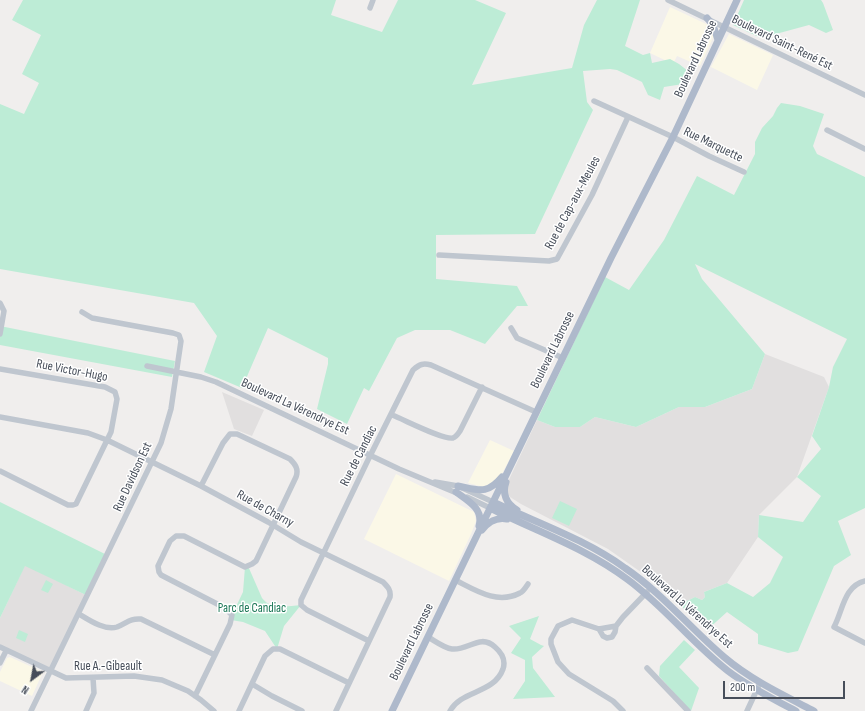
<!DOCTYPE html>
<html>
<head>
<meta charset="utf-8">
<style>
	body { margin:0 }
	#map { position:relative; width:865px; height:711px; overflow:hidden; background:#f0eeed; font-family:"Sofia Sans Condensed",sans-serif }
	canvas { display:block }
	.north { position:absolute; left:12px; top:659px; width:40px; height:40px; -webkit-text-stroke:3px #fff; paint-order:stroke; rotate:212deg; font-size:11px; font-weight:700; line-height:16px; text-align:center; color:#474e5a }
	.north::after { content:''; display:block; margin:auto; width:14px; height:18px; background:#474e5a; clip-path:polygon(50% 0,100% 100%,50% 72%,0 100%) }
	.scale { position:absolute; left:723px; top:681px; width:122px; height:18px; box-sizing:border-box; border:2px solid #474e5a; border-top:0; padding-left:5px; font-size:12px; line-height:14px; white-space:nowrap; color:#474e5a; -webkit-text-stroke:3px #fff; paint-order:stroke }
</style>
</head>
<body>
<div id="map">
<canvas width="865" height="711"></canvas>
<div class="north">N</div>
<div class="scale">200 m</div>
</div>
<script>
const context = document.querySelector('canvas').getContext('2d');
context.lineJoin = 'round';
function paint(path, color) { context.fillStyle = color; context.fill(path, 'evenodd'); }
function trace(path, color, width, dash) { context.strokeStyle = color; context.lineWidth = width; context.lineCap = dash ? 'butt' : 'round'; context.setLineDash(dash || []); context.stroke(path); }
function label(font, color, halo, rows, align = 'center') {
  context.font = font + ' "Sofia Sans Condensed",sans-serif'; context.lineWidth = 3; context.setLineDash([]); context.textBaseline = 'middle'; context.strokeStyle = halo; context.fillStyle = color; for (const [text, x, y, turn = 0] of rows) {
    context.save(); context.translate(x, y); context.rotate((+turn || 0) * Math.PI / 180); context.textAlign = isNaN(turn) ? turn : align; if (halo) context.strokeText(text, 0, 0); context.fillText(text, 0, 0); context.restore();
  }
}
paint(new Path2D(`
	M670,7L717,29L700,66L677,56L673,64L650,53Z
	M729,34L773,55L757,90L711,67Z
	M490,440L514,451L497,483L484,487L468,483Z
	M396,474L474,512L476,521L471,534L449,581L364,539Z
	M10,657L43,672L32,696L0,681V672L7,658Z`), '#fbf8e7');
paint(new Path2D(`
	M765,354L824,377L829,387L797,477L759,515L758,537L727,583L704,592L705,597L702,600L695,597L685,602L678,603L655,582L608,549L521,504L510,497L507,492L506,486L537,420L555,427H580L595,417L636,427L679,407H705L752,389Z
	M222,392L264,410L252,436L234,429Z
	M25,565L88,596L50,672L0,647V618Z`), '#e1dfdf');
paint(new Path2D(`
	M23,0H336L331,15L382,32L398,0H475L506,13L472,85L572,68L584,25L597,0H640L625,46L643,55L650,53L652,63L670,59L679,64L688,71L683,84L664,87L660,100L648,95L642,82L617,70L610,69L583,71L587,102L593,110L535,234L436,235V279L517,286L528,306H517L485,344L450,330H415L397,338L369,391L364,388L347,424L317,409L328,364V358L268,328L242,388L204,372L217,336L194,303L0,269V104L24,114L39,83L22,74L41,35L12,20Z
	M744,0H821L823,3L833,30L826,33L809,25L761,38L733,25Z
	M781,103L800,106L824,114L813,146L817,154L865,177V508L838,521L851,555L834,566L798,651L788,653L758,644V634L727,612L707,630L678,603L685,602L695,597L702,600L705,597L704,592L727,583L753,597L770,583L783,557L758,537L759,515L803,522L821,496L797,477L821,449L812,436L829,387L833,367L847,339L695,264L702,279L765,354L752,389L705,407H679L636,427L595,417L580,427H555L537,420L605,277L629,290L664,240L697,176L734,195L755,154V142L762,128L773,116L777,108Z
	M0,326L175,361L172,377L0,345Z
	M560,501L577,509L569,526L552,518Z
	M0,502L107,555L88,596L25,566L0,618Z
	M248,566L262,598C271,610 287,606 301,605L284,626L277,649L265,631L243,622L231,620L232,615L243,592L245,567Z
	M46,580L53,584L48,593L41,590Z
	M539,616L530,639L541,645L544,646L532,657L533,668L555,697L513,699L525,681V660L511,653L521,638L509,626Z
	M19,630L28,634L25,642L16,638Z
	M684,640L695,650L679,667L699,688L691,711L685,705L659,676L660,666Z`), '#bdecd6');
trace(new Path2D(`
	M668,0L865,95
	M370,8L373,0
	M594,101L673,137L709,156L744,172
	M827,130L865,149
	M439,255L549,261L557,259L592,195L628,117
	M0,303L4,311L0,334
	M511,328L517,338L563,358
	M147,366L201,377L216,382L399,469L459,494
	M0,369L105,387L115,392L117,399L111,432L76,504L73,505H68L0,471
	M392,415C403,419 443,440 453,438C456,437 458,434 460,431L482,387
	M0,417L88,433L107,440L201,486L268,522L301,542L383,582C388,587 391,590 390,597L336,711
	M435,482L458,486L493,502
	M467,497L490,508
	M455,580C475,590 497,605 520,593C523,592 526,587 528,584
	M865,581C844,586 843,610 834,627L865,643
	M79,614C89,620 105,631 117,627C127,623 130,618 141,619L215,655
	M599,629L603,636L607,638L612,637L615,632L616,626
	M428,637C435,641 444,648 452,649C468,651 480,633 495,647C502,653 506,660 503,669C494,694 461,690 450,711
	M369,641L307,610L301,605V600L368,460L413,370C420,364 423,363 431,365L536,412
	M0,647L66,678L134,676L162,680L188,691L201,700L214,711
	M0,663L6,651
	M647,668L688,711
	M252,684L272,696L302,711
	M195,696L230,624L232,615L225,608L161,575L159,572L158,566L170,541L176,536H184L245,567L252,564L256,561L296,477C299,469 295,464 290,459L237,434H230L223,443L201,486
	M31,711L161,443L171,409L181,341L179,335L173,333L92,318L82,312
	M86,711L94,693L93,678
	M239,711L265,656L273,649H280L349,683
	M623,711L613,701L569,674L558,662L551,644V639L558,626L572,620L599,629L616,626L623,617L647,592
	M747,711L760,683`), '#bfc6cf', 5.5);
trace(new Path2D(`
	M707,18L713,25L718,40
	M506,482C502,493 506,504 517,510
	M458,486C479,490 487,495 502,477
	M456,492C468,501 484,509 479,526
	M493,502C537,523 585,539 625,568C662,593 690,628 724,657C751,680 783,695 814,711
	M490,508C536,531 586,548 627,579C664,606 692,643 728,671C749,687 773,699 796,711
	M482,530C488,522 497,517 507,519
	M392,711L611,258L673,137L737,0`), '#aeb9cb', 7);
label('13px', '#474e5a', '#fff', [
	["Boulevard Saint-René Est",782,43,26],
	["Boulevard Labrosse",696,59,-65],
	["Rue Marquette",713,145,26],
	["Rue de Cap-aux-Meules",573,203,-62],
	["Boulevard Labrosse",553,350,-64],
	["Rue Victor-Hugo",72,371,11],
	["Boulevard La Vérendrye Est",295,407,25],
	["Rue de Candiac",359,456,-63],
	["Rue Davidson Est",133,477,-65],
	["Rue de Charny",265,509,29],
	["Boulevard La Vérendrye Est",687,607,42],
	["Boulevard Labrosse",412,642,-64],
	["Rue A.-Gibeault",108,667]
]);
label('13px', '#1b7756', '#fff', [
	["Parc de Candiac",252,609]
]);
</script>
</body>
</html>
